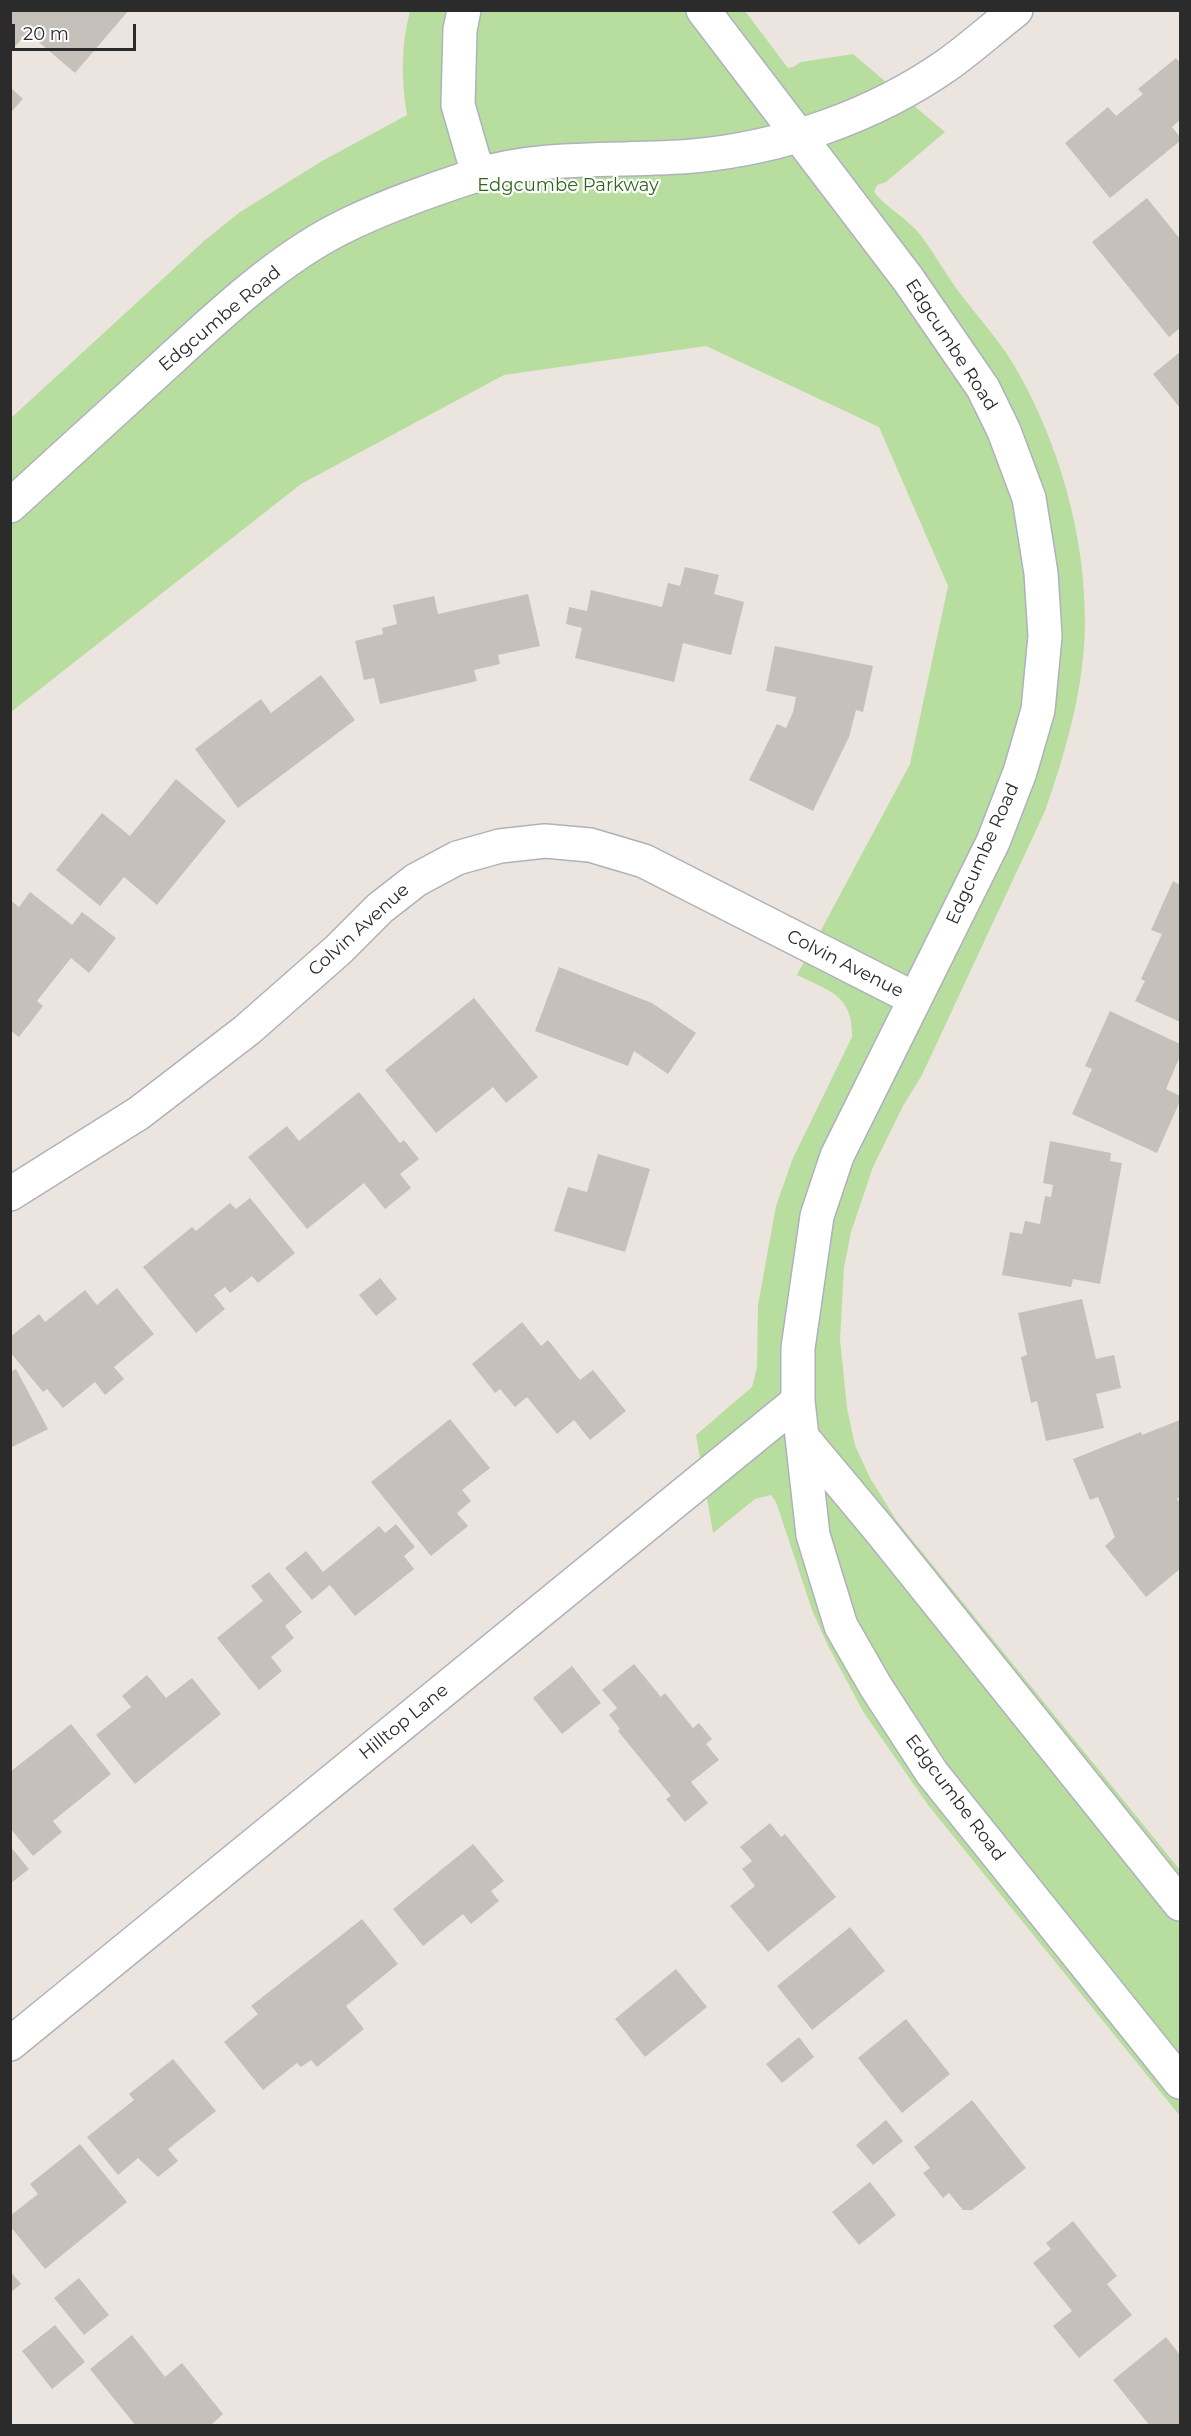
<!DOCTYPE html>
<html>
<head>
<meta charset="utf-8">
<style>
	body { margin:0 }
	#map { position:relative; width:1191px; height:2436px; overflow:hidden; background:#ece5df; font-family:Montserrat,sans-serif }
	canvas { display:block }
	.frame { position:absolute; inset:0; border:12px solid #2b2b2b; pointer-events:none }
	.scale { position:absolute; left:12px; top:24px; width:124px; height:27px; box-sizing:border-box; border:3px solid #2b2b2b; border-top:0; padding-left:8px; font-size:18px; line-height:21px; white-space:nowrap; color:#2b2b2b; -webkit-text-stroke:4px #fff; paint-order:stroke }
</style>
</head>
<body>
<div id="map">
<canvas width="1191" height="2436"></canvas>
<div class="frame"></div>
<div class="scale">20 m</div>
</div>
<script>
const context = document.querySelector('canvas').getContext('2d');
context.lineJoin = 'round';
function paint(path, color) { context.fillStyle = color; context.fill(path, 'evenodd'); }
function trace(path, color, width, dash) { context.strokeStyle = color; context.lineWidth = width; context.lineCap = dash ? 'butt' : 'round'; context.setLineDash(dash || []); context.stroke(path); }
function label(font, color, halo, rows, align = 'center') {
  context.font = font + ' Montserrat,sans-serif'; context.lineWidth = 4.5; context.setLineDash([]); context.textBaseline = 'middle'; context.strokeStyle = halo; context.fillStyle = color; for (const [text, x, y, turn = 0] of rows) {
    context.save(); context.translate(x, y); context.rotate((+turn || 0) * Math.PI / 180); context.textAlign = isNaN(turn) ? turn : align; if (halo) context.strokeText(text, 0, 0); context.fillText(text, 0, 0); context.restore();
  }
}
paint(new Path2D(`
	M410,11H745L788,68L793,67L801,62L853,54L945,132L886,182L877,185L874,192C887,208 905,217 918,232C932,249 943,270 956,288C975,314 997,337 1014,365C1058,440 1085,533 1085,621C1085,686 1066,751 1045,811L922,1075L903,1106L873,1167L851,1232L844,1268L840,1339L847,1408L855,1445L870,1478L897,1521L1180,1870V2116L928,1805L864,1713L828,1646L812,1610L776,1502L771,1495L755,1499L713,1533L696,1435L752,1387L757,1367L758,1305L776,1206L793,1158L852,1037C853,995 829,991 797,975L910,764L948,586L879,427L706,346L504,375L301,484L11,712V418L204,241L240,212L322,161L407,115C401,79 401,46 410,11Z`), '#b8de9f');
paint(new Path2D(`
	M10,10H129L75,73L27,32L10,53Z
	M1176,58L1180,63V120L1172,127L1180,137V141L1110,198L1065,143L1108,107L1116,116L1143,94L1138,89Z
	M10,87L23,99L10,113Z
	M1147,198L1180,239V328L1169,337L1092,242Z
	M1180,352V408L1153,374Z
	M685,567L719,575L714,594L744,602L731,655L683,643L674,682L575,658L582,628L566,624L569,607L587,611L591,590L662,607L668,583L680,586Z
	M528,594L540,646L498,655L500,664L474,670L477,681L380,704L374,678L364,680L355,641L383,634L382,628L397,624L393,605L434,596L438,614Z
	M775,646L873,666L863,712L856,710L849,737L813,811L749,780L777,724L786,728L793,712L796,697L766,691Z
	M321,675L355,720L238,808L195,749L261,699L271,713Z
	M176,779L226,821L157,905L124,877L100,906L56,870L102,813L130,836Z
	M1173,881L1180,885V1022L1135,1001L1145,981L1141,979L1162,934L1151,930Z
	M30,892L72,925L82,912L116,938L89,973L71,958L37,1001L43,1006L19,1037L10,1030V900L19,907Z
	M559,967L652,1003L696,1033L668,1074L634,1051L628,1066L535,1031Z
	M474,998L538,1077L506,1103L493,1087L436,1133L385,1070Z
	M1110,1011L1180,1044V1056L1166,1089L1180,1096V1101L1157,1153L1072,1114L1092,1069L1085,1066Z
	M359,1092L400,1143L404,1140L419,1159L400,1174L411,1188L385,1209L364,1183L307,1229L248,1157L287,1126L299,1141Z
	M1050,1141L1111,1153L1110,1161L1122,1163L1100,1284L1073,1279L1071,1287L1002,1275L1010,1232L1022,1234L1025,1221L1040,1224L1045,1196L1051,1197L1053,1185L1043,1183Z
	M598,1154L650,1169L625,1252L554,1231L568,1187L587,1192Z
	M250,1198L295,1253L258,1283L252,1276L230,1293L225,1287L214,1295L225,1309L196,1333L143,1267L192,1227L196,1231L230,1203L236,1209Z
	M380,1278L397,1299L376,1316L359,1295Z
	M117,1288L154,1334L114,1367L124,1379L105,1395L95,1382L63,1408L47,1389L43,1392L10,1352V1337L39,1314L45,1322L85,1290L97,1305Z
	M1082,1299L1096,1359L1114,1355L1121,1388L1096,1394L1104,1428L1046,1441L1037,1401L1031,1403L1021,1357L1027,1355L1018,1313Z
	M522,1322L541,1346L548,1340L580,1380L593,1370L626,1411L590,1440L574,1420L557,1434L527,1397L515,1407L500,1389L495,1393L472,1364Z
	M16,1369L48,1429L10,1448V1372Z
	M450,1419L490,1468L462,1490L471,1501L457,1513L468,1526L431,1556L371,1482Z
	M1180,1420V1497L1177,1499L1180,1503V1569L1146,1597L1105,1546L1115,1537L1098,1497L1090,1500L1073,1459L1141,1432L1142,1435Z
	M396,1524L415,1547L404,1556L414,1569L355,1616L330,1585L312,1600L285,1568L306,1551L323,1572L379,1526L385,1533Z
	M269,1572L302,1612L285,1626L294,1638L271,1657L282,1671L259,1690L217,1638L263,1601L251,1586Z
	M634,1664L661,1697L665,1693L693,1728L699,1723L712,1739L706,1744L719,1760L691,1782L708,1803L685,1822L666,1799L671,1796L618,1731L620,1729L609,1715L617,1708L602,1690Z
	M572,1666L601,1703L562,1734L533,1698Z
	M147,1675L166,1698L192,1678L221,1714L135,1784L96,1735L131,1707L122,1696Z
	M71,1724L111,1774L53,1821L62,1832L33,1856L10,1828V1772Z
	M770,1823L781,1837L785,1834L836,1897L768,1952L730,1906L755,1886L742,1869L752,1861L740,1847Z
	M473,1844L504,1881L491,1891L499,1901L471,1924L463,1914L423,1946L393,1909Z
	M10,1846L29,1869L10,1884Z
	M362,1919L398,1964L346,2006L364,2029L317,2067L311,2060L301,2067L297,2063L263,2090L224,2042L258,2014L251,2006Z
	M850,1927L885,1971L812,2030L777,1986Z
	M676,1969L707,2007L645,2057L615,2019Z
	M906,2019L950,2074L902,2113L858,2058Z
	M799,2037L814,2057L782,2083L766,2064Z
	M173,2059L216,2111L168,2149L178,2161L158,2177L138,2158L118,2175L87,2137L134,2100L129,2094Z
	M972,2100L1026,2168L972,2210H963L949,2193L943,2198L923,2173L930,2168L914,2147Z
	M886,2120L903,2141L873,2165L856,2145Z
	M80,2144L127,2202L45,2269L10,2226V2216L38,2194L30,2184Z
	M870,2182L896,2215L859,2245L832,2212Z
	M1073,2221L1117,2276L1107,2284L1132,2315L1079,2358L1053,2326L1072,2311L1033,2263L1051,2249L1046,2243Z
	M10,2271L21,2284L10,2293Z
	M79,2278L109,2315L84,2335L54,2298Z
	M55,2325L85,2362L52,2389L22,2351Z
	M132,2335L165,2377L182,2363L223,2414L210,2426H136L90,2369Z
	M1166,2337L1180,2355V2426H1150L1113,2380Z`), '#c5c0ba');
const minor = new Path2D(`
	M464,10L460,30L458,105L478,174
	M703,10L908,279L983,388L1004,431L1029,498L1041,573L1045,636L1038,710L1020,772L993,842L837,1156L817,1216L798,1348V1401L813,1535L841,1626L876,1687L932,1773L1180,2082
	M10,506C63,458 116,409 169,361C219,315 278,260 339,229C382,207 428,191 474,176C541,154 623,162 693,156C782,148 874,116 947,65C971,48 993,28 1016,10
	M10,1194L139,1113L247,1030L338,950L380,908L416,880L457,858L500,846L545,841L590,845L644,861L915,999
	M803,1438L879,1529L1180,1904
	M10,2044L798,1401`);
trace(minor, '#afb1bb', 36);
trace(minor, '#fff', 33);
label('18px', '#326420', '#fff', [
	["Edgcumbe Parkway",568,186]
]);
label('18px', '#2b2b2b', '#fff', [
	["Edgcumbe Road",220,319,-40],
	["Edgcumbe Road",951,345,57],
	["Edgcumbe Road",983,854,-66],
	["Colvin Avenue",359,930,-42],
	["Colvin Avenue",845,964,27],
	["Hilltop Lane",404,1722,-39],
	["Edgcumbe Road",955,1798,53]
]);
</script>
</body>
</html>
